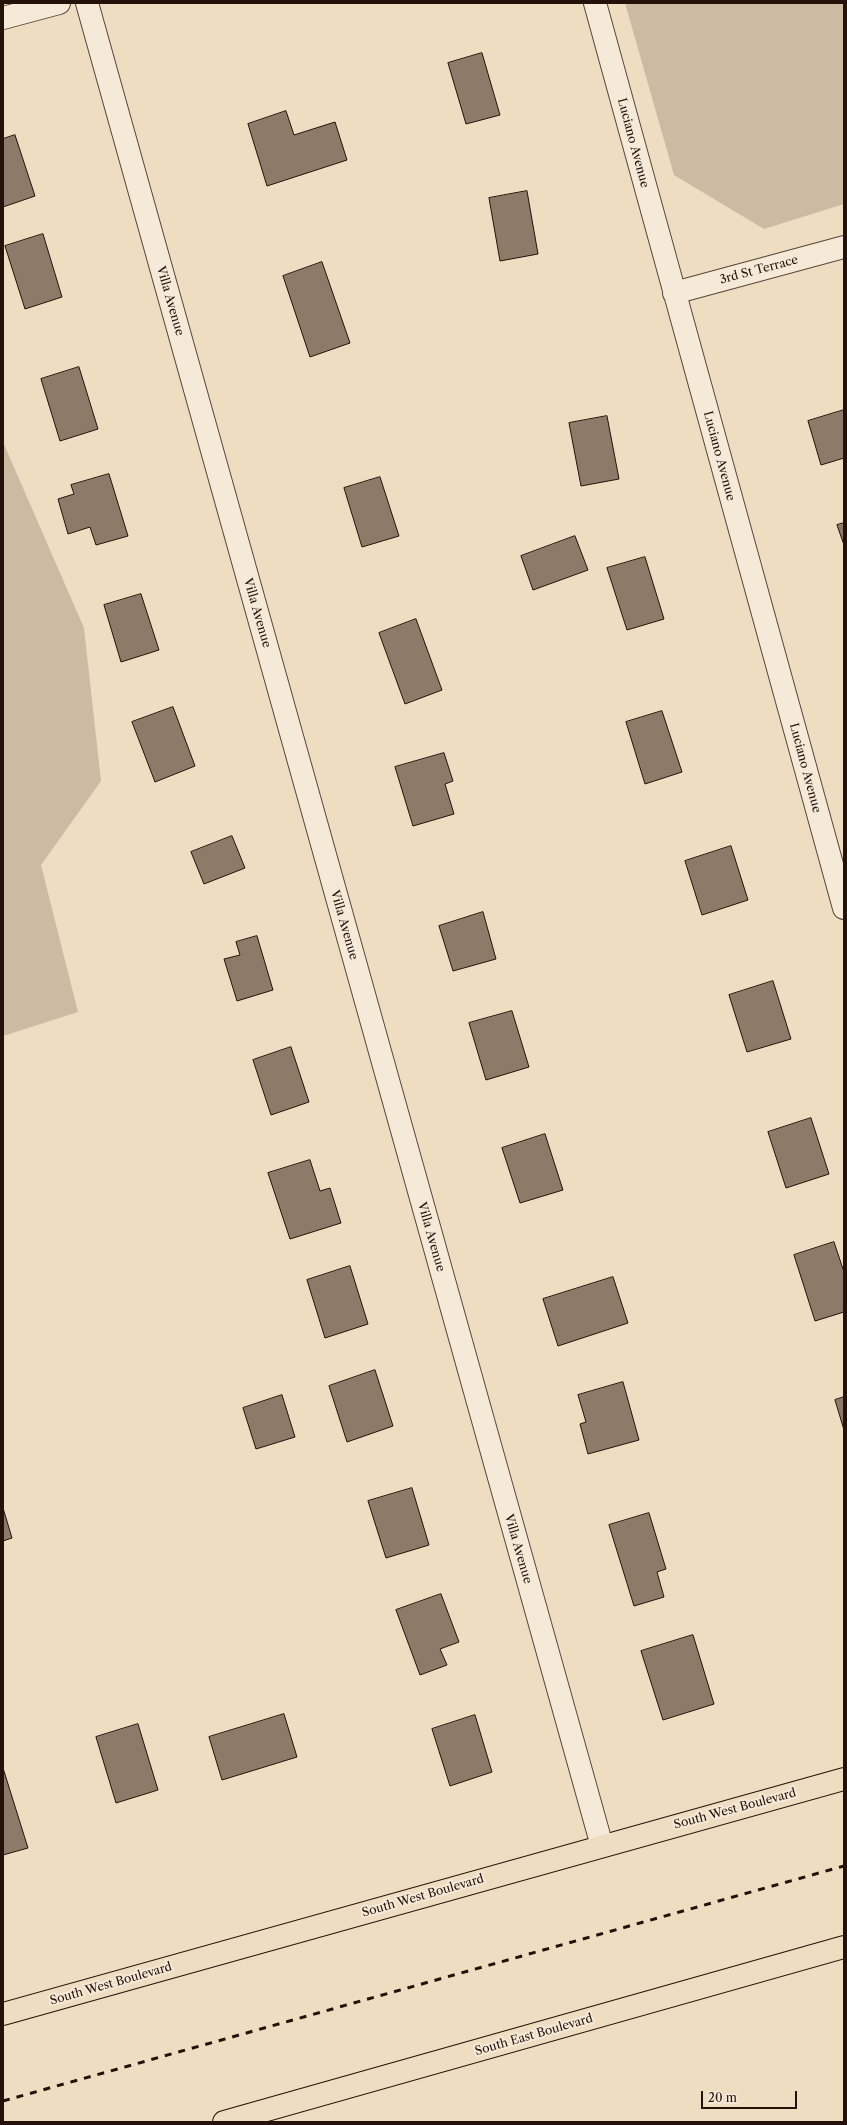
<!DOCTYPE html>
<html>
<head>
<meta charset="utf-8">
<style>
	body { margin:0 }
	#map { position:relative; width:847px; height:2125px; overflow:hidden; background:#efddc2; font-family:"Libre Caslon Text",serif }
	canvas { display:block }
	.frame { position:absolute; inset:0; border:4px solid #23110a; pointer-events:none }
	.scale { position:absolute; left:701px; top:2091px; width:96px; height:18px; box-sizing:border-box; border:2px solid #23110a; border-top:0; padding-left:5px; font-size:12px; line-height:14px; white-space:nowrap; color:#23110a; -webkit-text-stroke:3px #f5e9d7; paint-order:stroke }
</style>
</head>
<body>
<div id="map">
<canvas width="847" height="2125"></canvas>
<div class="frame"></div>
<div class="scale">20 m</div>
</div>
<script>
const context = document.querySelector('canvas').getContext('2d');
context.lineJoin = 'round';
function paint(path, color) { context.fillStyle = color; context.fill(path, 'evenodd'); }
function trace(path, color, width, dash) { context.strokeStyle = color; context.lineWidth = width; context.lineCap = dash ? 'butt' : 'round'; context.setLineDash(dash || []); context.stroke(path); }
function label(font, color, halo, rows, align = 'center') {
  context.font = font + ' "Libre Caslon Text",serif'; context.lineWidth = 4; context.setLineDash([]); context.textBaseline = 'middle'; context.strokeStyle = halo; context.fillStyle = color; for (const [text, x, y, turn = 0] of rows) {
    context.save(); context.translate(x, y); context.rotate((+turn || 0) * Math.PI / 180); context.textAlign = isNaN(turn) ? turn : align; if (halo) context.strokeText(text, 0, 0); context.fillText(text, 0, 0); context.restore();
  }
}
paint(new Path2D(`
	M625,3H844V204L764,229L674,175Z
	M3,442L84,628L101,781L41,865L78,1012L3,1036Z`), '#ccbaa3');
const building = new Path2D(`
	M482,53L500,115L466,124L448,63Z
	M286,111L294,135L335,122L347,160L267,186L248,124Z
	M15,135L35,196L3,207V139Z
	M527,191L538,254L500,261L489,198Z
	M43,234L62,297L25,309L5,246Z
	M322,262L350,343L310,357L283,276Z
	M79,367L98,429L60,441L41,379Z
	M844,410V458L821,465L808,421Z
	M607,416L619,479L581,486L569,423Z
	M109,474L128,536L96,545L90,527L68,534L58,499L74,494L71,485Z
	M380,477L399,536L362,547L344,488Z
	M844,523V545L837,525Z
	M575,536L588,570L533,590L521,556Z
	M645,557L664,619L627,630L607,568Z
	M141,594L159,650L121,662L104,605Z
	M416,619L442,690L405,704L379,633Z
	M173,707L195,766L155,782L132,722Z
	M662,711L682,772L645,784L626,722Z
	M444,753L453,781L445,784L454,814L413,826L395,767Z
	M232,836L245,868L204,884L191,852Z
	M731,846L748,900L702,915L685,861Z
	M483,912L496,959L453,971L439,926Z
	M257,936L273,990L237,1001L224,959L240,955L236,942Z
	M773,981L791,1039L747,1052L729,995Z
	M512,1011L529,1067L486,1080L469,1023Z
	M291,1047L309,1102L271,1115L253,1060Z
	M811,1118L829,1174L786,1188L768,1132Z
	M545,1134L563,1190L520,1203L502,1148Z
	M310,1160L320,1191L330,1188L341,1223L290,1239L268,1173Z
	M834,1242L844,1272V1312L815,1321L794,1255Z
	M350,1266L368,1324L325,1338L307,1280Z
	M613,1277L628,1323L558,1346L543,1299Z
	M375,1370L393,1426L347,1442L329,1386Z
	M623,1382L639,1440L588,1454L580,1424L586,1422L578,1395Z
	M282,1395L295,1437L256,1449L243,1408Z
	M844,1397V1430L835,1400Z
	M412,1488L429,1545L386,1558L368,1501Z
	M3,1508L12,1538L3,1541Z
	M649,1513L666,1569L657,1572L664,1597L634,1606L609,1525Z
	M441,1594L459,1642L440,1649L447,1665L420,1675L396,1610Z
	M693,1635L714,1704L663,1720L641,1651Z
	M284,1714L297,1757L222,1780L209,1737Z
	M475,1715L492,1772L450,1786L432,1729Z
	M138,1724L158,1790L116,1803L96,1737Z
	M3,1768L28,1848L3,1855Z`);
paint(building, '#8d7b6a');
trace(building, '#23110a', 1);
const minor = new Path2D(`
	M87,3L602,1846
	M595,3L844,908
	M3,18L59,3
	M674,293L844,247`);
const major = new Path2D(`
	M3,2014L844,1779
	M224,2122L844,1947`);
trace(minor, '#564438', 24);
trace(major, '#23110a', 24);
trace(minor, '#f5e9d7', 22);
trace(major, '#efddc2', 22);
trace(new Path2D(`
	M3,2101L844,1866`), '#23110a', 3, [7, 7]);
label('12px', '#23110a', '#f5e9d7', [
	["Luciano Avenue",633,143,75],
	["3rd St Terrace",759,270,-15],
	["Villa Avenue",170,301,74],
	["Luciano Avenue",719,456,75],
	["Villa Avenue",257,613,74],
	["Luciano Avenue",805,768,75],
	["Villa Avenue",344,925,74],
	["Villa Avenue",431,1237,74],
	["Villa Avenue",518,1549,74],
	["South West Boulevard",735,1809,-15],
	["South West Boulevard",423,1896,-16],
	["South West Boulevard",111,1984,-16],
	["South East Boulevard",534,2035,-16]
]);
</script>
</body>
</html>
